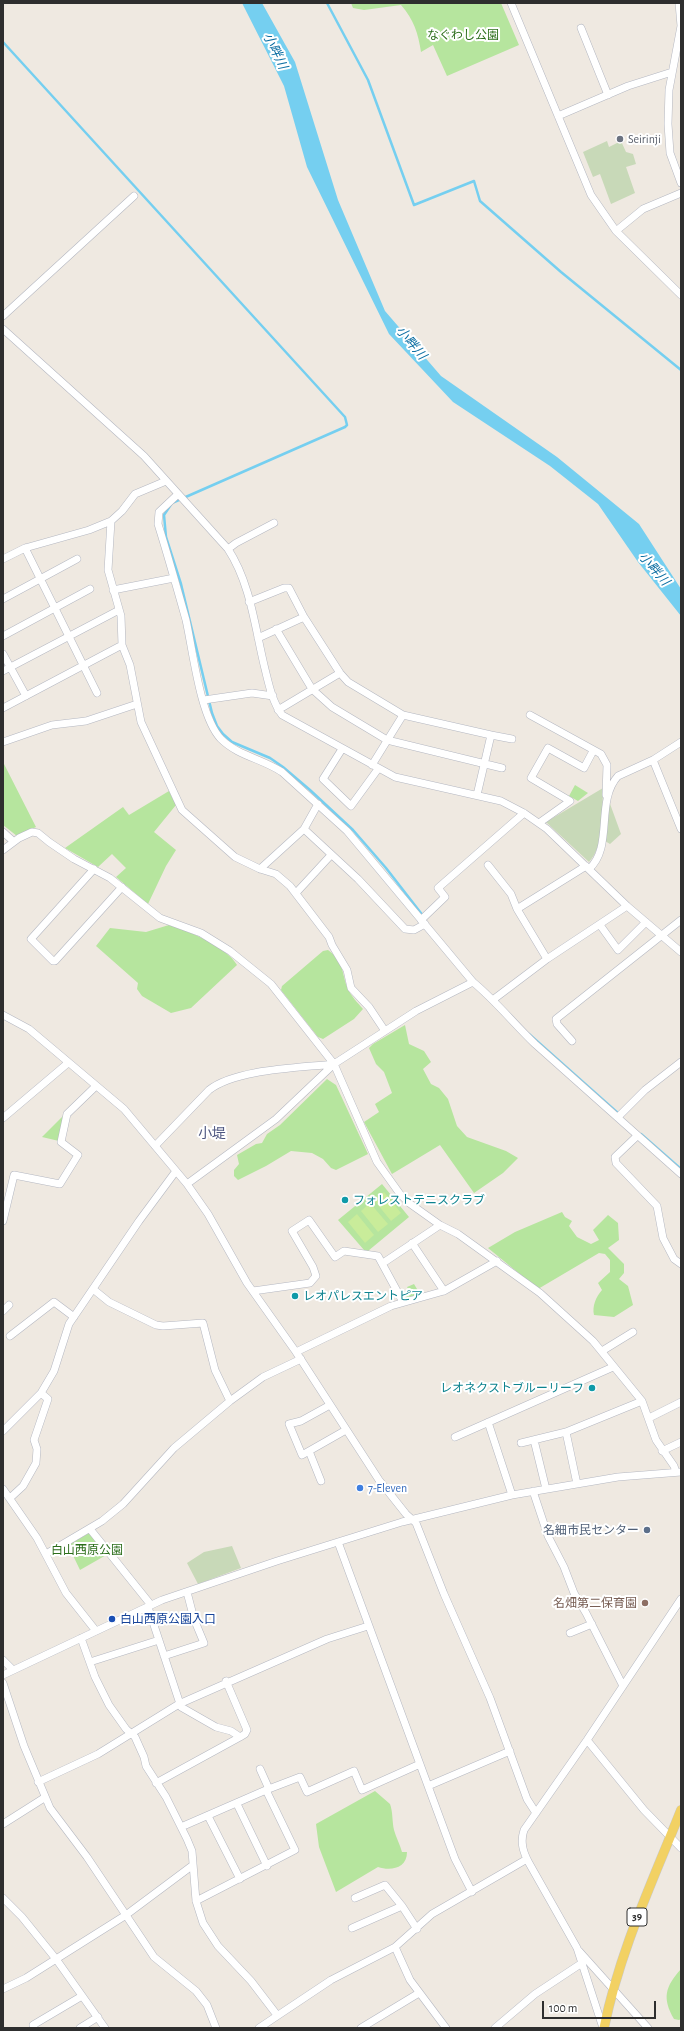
<!DOCTYPE html>
<html>
<head>
<meta charset="utf-8">
<style>
	body { margin:0 }
	#map { position:relative; width:684px; height:2031px; overflow:hidden; background:#efe9e1; font-family:"Alegreya Sans",sans-serif }
	canvas { display:block }
	.frame { position:absolute; inset:0; border:4px solid #2e2e2e; pointer-events:none }
	.scale { position:absolute; left:542px; top:2001px; width:114px; height:18px; box-sizing:border-box; border:2px solid #2e2e2e; border-top:0; padding-left:5px; font-size:12px; line-height:14px; white-space:nowrap; color:#2e2e2e; -webkit-text-stroke:3px #fff; paint-order:stroke }
</style>
</head>
<body>
<div id="map">
<canvas width="684" height="2031"></canvas>
<div class="frame"></div>
<div class="scale">100 m</div>
</div>
<script>
const context = document.querySelector('canvas').getContext('2d');
context.lineJoin = 'round';
function paint(path, color) { context.fillStyle = color; context.fill(path, 'evenodd'); }
function trace(path, color, width, dash) { context.strokeStyle = color; context.lineWidth = width; context.lineCap = dash ? 'butt' : 'round'; context.setLineDash(dash || []); context.stroke(path); }
function label(font, color, halo, rows, align = 'center') {
  context.font = font + ' "Alegreya Sans","Noto Sans JP",sans-serif'; context.lineWidth = 4; context.setLineDash([]); context.textBaseline = 'middle'; context.strokeStyle = halo; context.fillStyle = color; for (const [text, x, y, turn = 0] of rows) {
    context.save(); context.translate(x, y); context.rotate((+turn || 0) * Math.PI / 180); context.textAlign = isNaN(turn) ? turn : align; if (halo) context.strokeText(text, 0, 0); context.fillText(text, 0, 0); context.restore();
  }
}
paint(new Path2D(`
	M351,3H501L519,45L447,76L433,45L421,52C418,33 414,20 401,5L364,10L353,8Z
	M3,762L36,827L17,836L3,825Z
	M575,785L588,793L578,801L569,796Z
	M169,791L176,805L154,832L176,850L166,866L148,904L116,877L126,868L112,854L98,867L65,848L123,807L129,815Z
	M169,925C189,931 227,947 237,965L191,1008L171,1013L142,996L137,989L138,983L96,946L110,928L146,932Z
	M328,950C345,962 341,973 348,989C351,996 358,1003 363,1009L354,1019L323,1039L318,1037L281,990L282,986L323,951Z
	M405,1025L409,1044L424,1051L431,1062L423,1069L431,1084L439,1088L448,1099L457,1126L467,1137L506,1151L518,1158L503,1173L474,1193L440,1145L392,1174L364,1122L379,1112L375,1104L392,1093L384,1072L376,1064L369,1048L373,1044Z
	M327,1079L336,1085L368,1154L336,1170L331,1168L323,1159L312,1153L291,1151L266,1166L238,1180L234,1176V1170L239,1164L237,1155L256,1144L262,1143L267,1134L280,1125Z
	M63,1116L59,1141L42,1137Z
	M382,1184L409,1217L368,1251L364,1250L338,1220Z
	M562,1212L565,1217L572,1221L569,1226L577,1237L591,1244L599,1240L593,1230L608,1215L618,1223L619,1240L608,1248L624,1264V1273L619,1279L628,1286L633,1305L614,1317L594,1315C592,1306 596,1297 602,1290L598,1283L610,1272V1260L605,1254L599,1253L538,1289L488,1248L515,1232Z
	M414,1284L420,1294L406,1298L403,1294L409,1291L407,1287Z
	M91,1532L108,1554L80,1570L68,1545Z
	M375,1791L390,1804C393,1812 392,1821 394,1830C396,1837 400,1845 402,1852H407C407,1869 390,1871 378,1867L336,1892L319,1847L316,1824Z
	M681,1969V2019L679,2020L674,2019C662,1998 665,1987 681,1969Z`), '#b6e59e');
paint(new Path2D(`
	M607,141L609,147L621,141L626,152L633,154L636,164L626,167L635,193L611,204L600,174L593,177L583,152Z
	M603,788C602,811 605,845 589,862L546,822Z
	M609,801L621,834L610,844L605,841Z
	M232,1546L241,1568L198,1584L187,1563L204,1552Z`), '#c8d9b8');
paint(new Path2D(`
	M384,1192L401,1213L391,1221L374,1200Z
	M370,1203L388,1224L378,1232L361,1211Z
	M357,1214L374,1235L365,1243L348,1222Z`), '#c9ec9a');
paint(new Path2D(`
	M242,3H262L295,62L338,200L385,311L441,376L557,457L639,524L681,589V616L638,562L598,504L550,466L453,402L389,334L307,167L284,86Z`), '#75cff0');
trace(new Path2D(`
	M327,3L368,80L414,205L474,181L480,201L561,272L681,370
	M3,42L345,417L347,425L345,427L172,503L164,515L166,537L181,584L212,713L217,726L223,734L232,742L270,758L283,767L310,790L353,830L386,868L424,917
	M529,1034L619,1114
	M641,1134L681,1169`), '#75cff0', 2.5);
const minor = new Path2D(`
	M511,3L591,195L616,231L681,295
	M679,3L681,26L669,90L668,124L670,153L681,183
	M581,28L608,95
	M558,116L628,86L672,72
	M616,231L643,209L681,193
	M3,316L134,196
	M3,329L144,456L228,549C251,584 255,629 265,669C269,685 272,701 282,715L395,777L501,801L524,813L547,829L627,906L681,952
	M177,495L159,512L158,524C168,556 177,588 186,620C193,651 200,717 221,739C238,756 263,759 282,772L347,831L473,982C496,1001 514,1024 535,1044L681,1174
	M111,521L108,570L121,616L122,645L130,665L141,722L182,810L235,857L260,869L276,874L290,886L329,937L332,945L347,970L351,988L369,1007L385,1031
	M25,548L97,693
	M228,549L236,543L274,523
	M3,559L25,548L89,530L111,521L122,511L135,494L166,481
	M113,590L174,578
	M3,599L77,559
	M249,602L284,588H289L304,617L340,673L348,682L403,715L491,735L477,795
	M276,629L312,689L332,707L387,740L502,768
	M3,636L90,589
	M258,638L304,617
	M3,654L26,696
	M3,671L119,610
	M204,700L252,693L273,696
	M3,708L122,645
	M278,710L340,673
	M530,715L601,754L607,765L606,795
	M491,735L512,739
	M3,742L52,725L86,721L137,704
	M342,749L323,779L351,806L378,769
	M653,760L681,829
	M372,765L403,715
	M539,823L570,801L531,778L548,748L584,768L593,751
	M304,829L358,879L405,929L414,930L425,924
	M3,832L13,841
	M3,850L19,838L32,832L38,833L49,842L74,859L110,878L160,918L201,933L230,951L271,984L334,1064L377,1162L400,1194L409,1203L440,1225L458,1234L540,1293L593,1341L642,1401L656,1440L674,1466L676,1472
	M488,865L511,894L517,909L547,959
	M94,869L31,939L53,961H55L122,887
	M260,869L304,829L318,804
	M589,869C614,847 595,801 618,776L653,760L681,742
	M296,893L331,855
	M517,909L586,866
	M421,920L445,897L438,888L524,813
	M600,925L618,950L646,922
	M494,999L547,959L627,906
	M3,1015L29,1029L124,1109L187,1184L208,1214L247,1283L296,1352L379,1480L406,1514L416,1523L444,1594L490,1698L527,1799L536,1813
	M572,1041L557,1024L556,1019L681,920
	M618,1117L645,1090L681,1062
	M3,1118L68,1063
	M637,1136L615,1157L616,1163L657,1206L663,1238L674,1259L681,1264
	M155,1146L209,1090C236,1069 299,1068 334,1064
	M187,1184L276,1119L334,1064L416,1011L473,982
	M3,1221L14,1175L60,1184L78,1155L61,1142L67,1114L96,1086
	M412,1243L444,1291
	M383,1263L440,1225
	M93,1289L109,1302L156,1325L163,1326L203,1323L215,1370L230,1401
	M253,1291L310,1283L316,1276L313,1267L292,1231L309,1220L335,1257L344,1251L378,1256L403,1302
	M3,1311L9,1305
	M10,1336L54,1302L74,1317
	M602,1351L633,1332
	M296,1352L391,1306L444,1291L497,1261
	M330,1405L301,1421L289,1424L302,1455L346,1430
	M649,1418L681,1402
	M488,1422L512,1495
	M3,1431L41,1393L54,1371L69,1324L139,1221L176,1171
	M566,1432L577,1484
	M455,1437L613,1367
	M534,1440L546,1489
	M521,1443L566,1432L642,1401
	M309,1451L321,1481
	M662,1451L681,1442
	M3,1489L37,1538L66,1593L96,1631
	M533,1491L548,1536L564,1567L574,1593L586,1613L623,1686
	M10,1498L23,1486L36,1463L37,1449L34,1440L48,1399L41,1393
	M90,1529L151,1605
	M338,1542L438,1813L455,1859L472,1892
	M46,1554L102,1521L123,1504L174,1448L230,1401L263,1377L301,1359
	M148,1607L181,1707L216,1727L231,1731L240,1737L156,1783
	M570,1633L592,1624
	M81,1638L95,1677L109,1705L126,1729L135,1737L144,1757L146,1766L166,1797L187,1839L192,1851L196,1901L203,1923L218,1946L251,1981L277,2015
	M164,1656L204,1643L194,1619L187,1592
	M3,1660L13,1670
	M90,1662L159,1640
	M3,1675L162,1600L277,1561L402,1522L512,1495L618,1477L681,1472
	M226,1681L247,1730L245,1734L240,1737
	M3,1683L24,1746L50,1808L87,1857L154,1957L196,1991L207,2005L216,2028
	M587,1740L644,1810L681,1848
	M260,1769L269,1789
	M38,1782L98,1754L179,1704L327,1639L368,1626
	M428,1786L510,1751
	M266,1790L300,1777L307,1792L354,1771L362,1790L420,1764
	M237,1804L267,1866
	M208,1816L240,1879
	M3,1824L44,1798
	M181,1827L266,1790L295,1850L196,1901
	M3,1898L22,1917L56,1959L105,2028
	M355,1898L385,1885L402,1906
	M352,1928L402,1906L417,1929
	M395,1947L410,1980L446,2028
	M579,1951L648,2028
	M3,1989L26,1978L126,1915L193,1865
	M34,2028L33,2025L82,1996
	M80,2028L98,2017
	M259,2028L331,1980L395,1947L432,1914L527,1859
	M361,2028L419,1993
	M495,2028L535,1994L582,1963
	M603,2028L577,1948L529,1863C523,1852 520,1842 524,1830L587,1740L681,1599`);
const major = new Path2D(`
	M604,2028C620,1950 652,1883 681,1810`);
trace(minor, '#b4b7c1', 8);
trace(major, '#c9c9c9', 10);
trace(minor, '#fff', 7);
trace(major, '#f2d163', 9);
for (const [x, y, r, color] of [
	[620,139,4,"#6b7280"],
	[345,1200,4,"#0f9aa8"],
	[295,1296,4,"#0f9aa8"],
	[592,1388,4,"#0f9aa8"],
	[360,1488,4,"#3f7fe0"],
	[647,1530,4,"#5c6f8a"],
	[645,1603,4,"#8d6e63"],
	[112,1619,4,"#1a4fb4"]
]) { const dot = new Path2D(); dot.arc(x, y, r, 0, 2 * Math.PI); context.fillStyle = color; context.fill(dot); trace(dot, '#fff', 1.5); }
for (const [x, y, w] of [
	[637,1917,20]
]) { const box = new Path2D(); box.roundRect(x - w / 2, y - 9, w, 18, 3); context.fillStyle = '#fff'; context.fill(box); trace(box, '#2e2e2e', 1); }
label('bold 11px', '#2e2e2e', null, [
	["39",637,1917]
]);
label('12px', '#2c6e1b', '#fff', [
	["なぐわし公園",463,35],
	["白山西原公園",87,1550]
]);
label('12px', '#5b616d', '#fff', [
	["Seirinji",628,139]
], 'left');
label('12px', '#0d838f', '#fff', [
	["フォレストテニスクラブ",353,1200],
	["レオパレスエントピア",303,1296],
	["レオネクストブルーリーフ",584,1388,"right"]
], 'left');
label('12px', '#366cbe', '#fff', [
	["7-Eleven",368,1488]
], 'left');
label('12px', '#4e5e75', '#fff', [
	["名細市民センター",639,1530]
], 'right');
label('12px', '#785e54', '#fff', [
	["名畑第二保育園",637,1603]
], 'right');
label('12px', '#164399', '#fff', [
	["白山西原公園入口",120,1619]
], 'left');
label('italic 13px', '#0d6fa3', '#fff', [
	["小畔川",275,51,64],
	["小畔川",411,343,50],
	["小畔川",654,569,49]
]);
label('14px', '#4d5680', '#fff', [
	["小堤",212,1134]
]);
</script>
</body>
</html>
